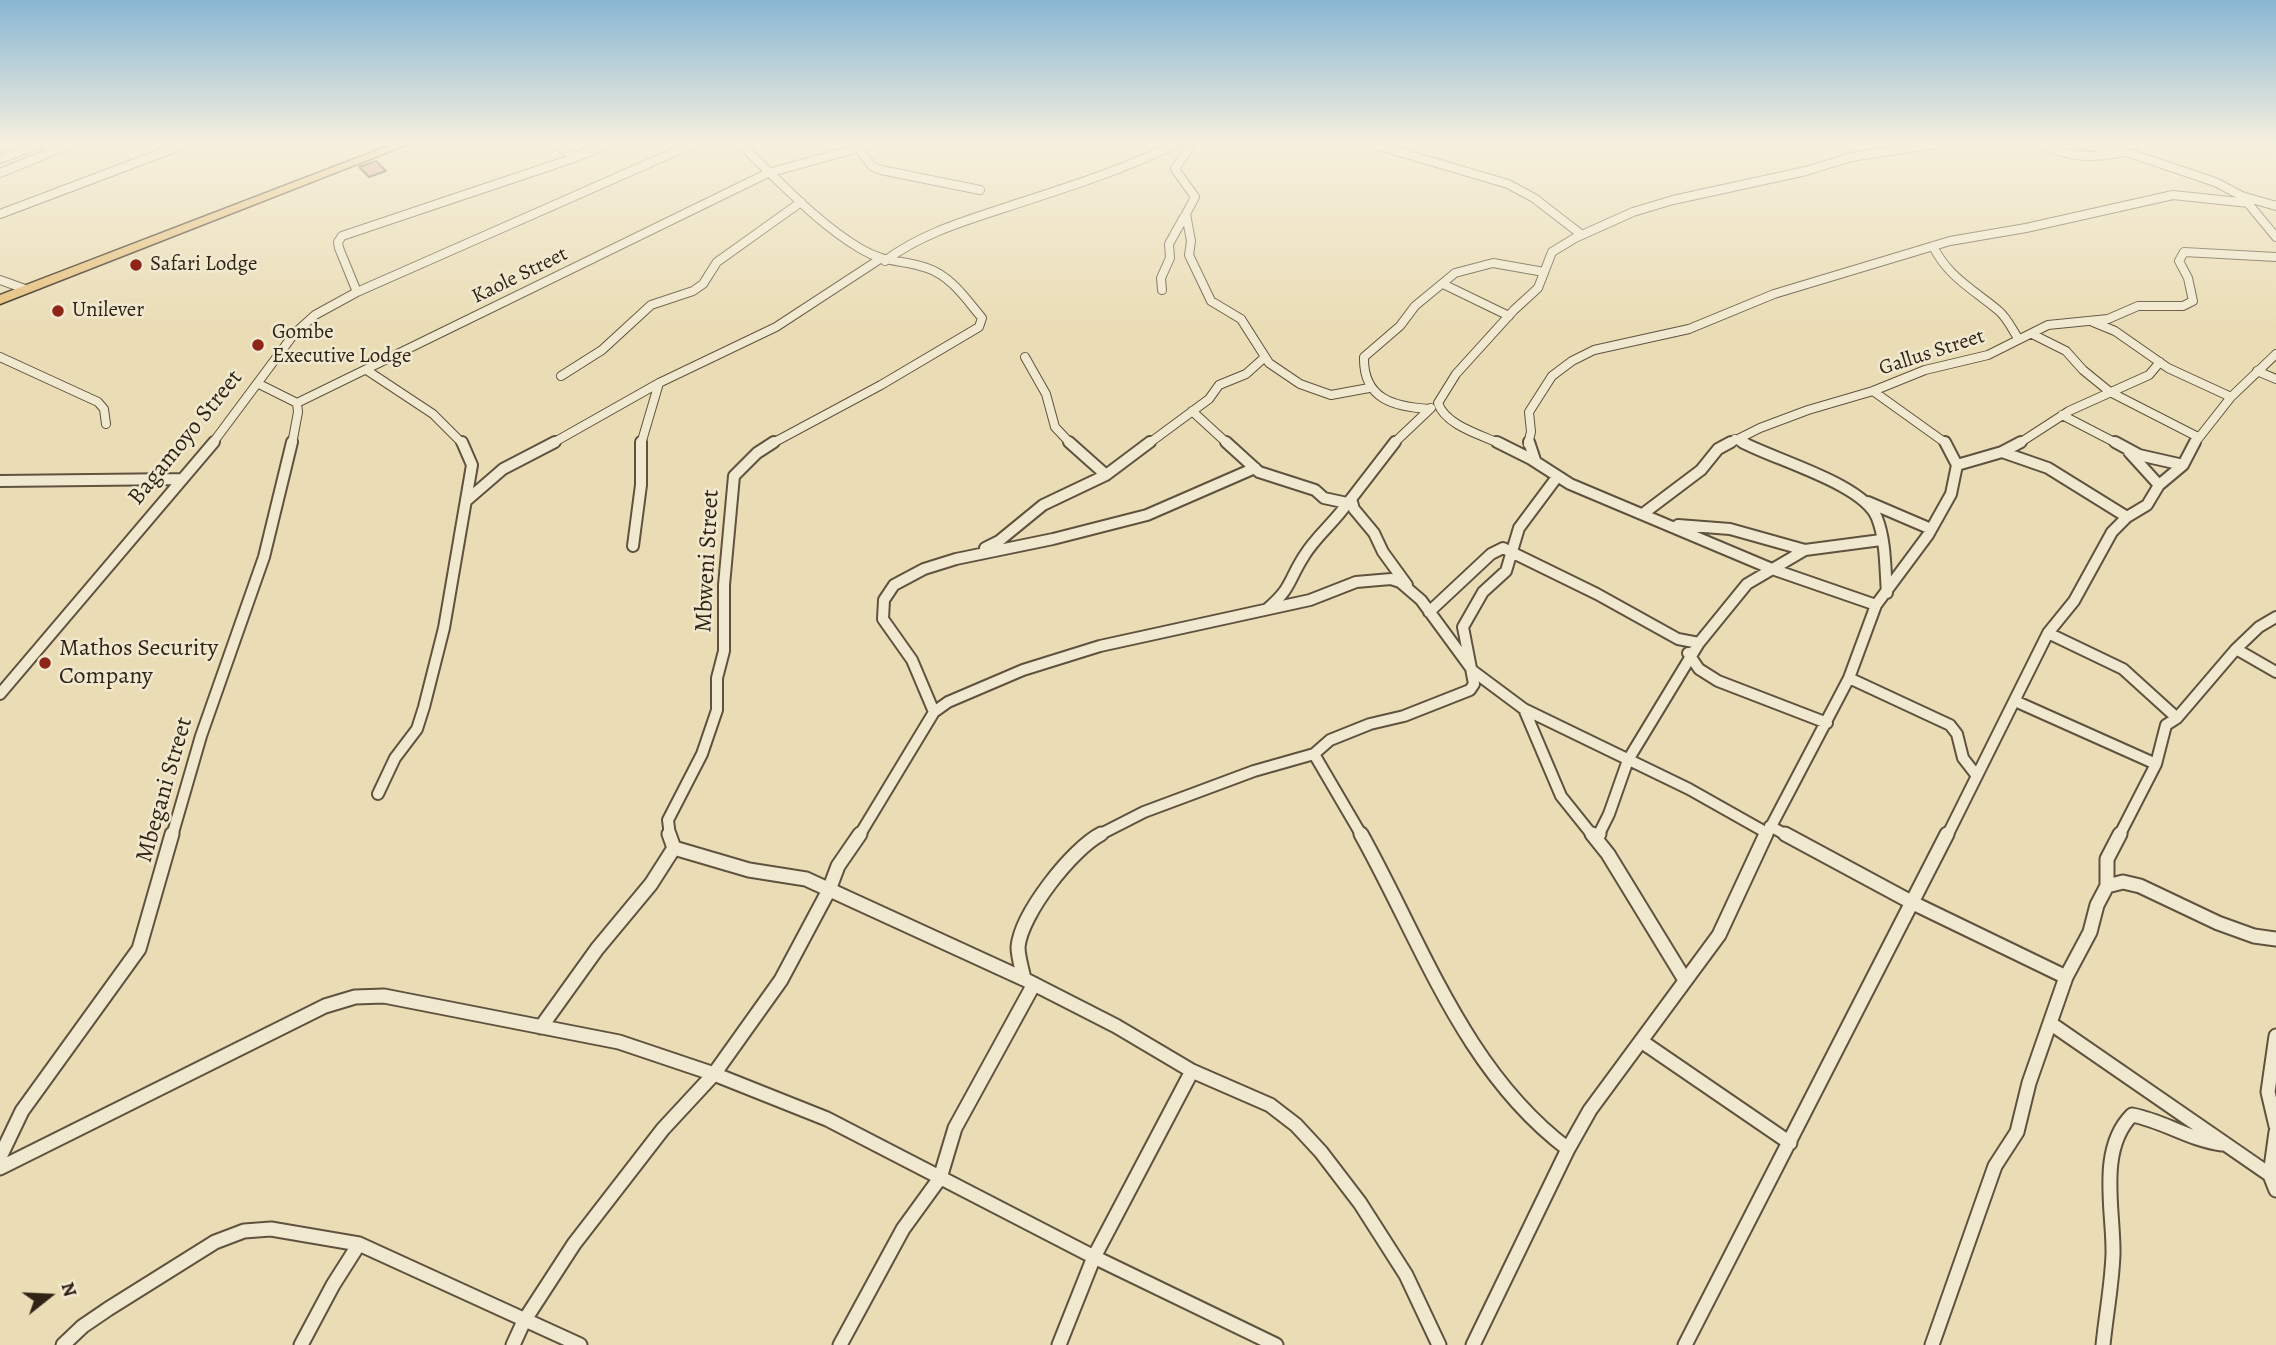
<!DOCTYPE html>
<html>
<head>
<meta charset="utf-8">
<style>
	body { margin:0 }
	#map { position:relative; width:2276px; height:1345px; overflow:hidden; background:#eaddb5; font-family:Alegreya,serif }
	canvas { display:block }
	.north { position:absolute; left:14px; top:1261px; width:70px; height:70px; -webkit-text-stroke:5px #f1e9cf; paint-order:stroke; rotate:72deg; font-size:19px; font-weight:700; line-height:28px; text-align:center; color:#312417 }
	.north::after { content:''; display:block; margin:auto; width:24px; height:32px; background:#312417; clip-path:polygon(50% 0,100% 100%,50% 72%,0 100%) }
</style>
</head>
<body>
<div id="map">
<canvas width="2276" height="1345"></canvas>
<div class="north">N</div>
</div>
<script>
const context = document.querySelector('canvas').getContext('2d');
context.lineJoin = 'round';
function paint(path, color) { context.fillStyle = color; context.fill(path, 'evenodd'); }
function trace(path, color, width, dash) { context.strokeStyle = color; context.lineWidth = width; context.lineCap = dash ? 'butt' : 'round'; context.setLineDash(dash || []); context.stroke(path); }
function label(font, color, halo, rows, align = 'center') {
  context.font = font + ' Alegreya,serif'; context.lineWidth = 5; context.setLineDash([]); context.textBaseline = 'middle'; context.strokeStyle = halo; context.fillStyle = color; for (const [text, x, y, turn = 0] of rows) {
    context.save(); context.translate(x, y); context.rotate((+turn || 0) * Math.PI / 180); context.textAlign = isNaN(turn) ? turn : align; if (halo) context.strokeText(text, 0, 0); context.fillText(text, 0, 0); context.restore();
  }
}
const building = new Path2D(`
	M376,161L386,171L369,177L359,167Z`);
paint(building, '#cf8a7c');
trace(building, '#312417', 2);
const streetFar2 = new Path2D(`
	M552,143L577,157
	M739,143C778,179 814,221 861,249C886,264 902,259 927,268C951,276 966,299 982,318L979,327L881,385L771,444
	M1192,143L1175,169L1195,197L1186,214L1191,241L1189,255L1211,301L1241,319L1269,363L1300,384L1331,395L1369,388
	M1369,143L1508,184L1534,198L1582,235
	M2042,143C2067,158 2091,158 2119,153
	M2076,143L2126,152L2215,182L2242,196L2276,237
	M858,148L872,166L881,170L980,190
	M0,159L41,143
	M0,173L73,143
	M2245,197L2276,206
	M0,214L188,143
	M1933,246C1947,276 1974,290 1999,311C2007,318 2012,329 2018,338
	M885,261C920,234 965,221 1007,207C1065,188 1123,170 1178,143
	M0,280L25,289
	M1443,284L1509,316
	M1162,290L1161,278L1170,258L1169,244L1184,217
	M357,292L339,248L338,242L342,236L577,157L609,143
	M2093,322L2115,331L2168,368L2231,397
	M2032,334L2066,351L2083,370L2110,392L2198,437
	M0,357L98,402L104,409L106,424
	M1025,357L1046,394L1055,427L1071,444
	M368,371L433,414L463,444
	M2257,371L2276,379
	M561,376L602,350L651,305L693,291L703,284L717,262L801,202
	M259,384L297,403L298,412L292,444
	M1873,391L1947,444
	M297,403L768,173L877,143
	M1430,409C1394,407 1363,399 1364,357L1400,326L1415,306L1455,273L1493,263L1544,272
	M1192,411L1228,444
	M2062,415L2118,444
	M1735,439L1745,444
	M212,444L294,334L315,315L357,292L695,143
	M551,444L659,383L776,327L880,259
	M641,444L659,383
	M1148,444L1209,399L1219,385L1246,374L1265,357
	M1393,444L1431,408
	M1501,444C1481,435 1445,425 1438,403L1456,374L1514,310L1538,288L1552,252L1575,238L1633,212L1673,200L1806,171L1851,157L1942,143
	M1528,444L1531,432L1529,412L1552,376L1572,361L1594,350L1689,329L1774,294L1950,241L2026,228L2173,195L2249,203
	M1728,444L1760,428L1808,410L1873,391L1925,370L1988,355L2048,325L2108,319L2138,306H2183L2193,301L2188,278L2179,261L2184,252L2276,257
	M2018,444L2069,411L2149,375L2160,362
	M2194,444L2231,397L2276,354`);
const streetFar1 = new Path2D(`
	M1069,442L1106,475
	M1226,442L1259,472L1315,490L1324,498L1347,503
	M1395,442L1351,499L1354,509L1374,533L1383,552L1407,585
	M1497,442L1531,459L1570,484L1772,569L1876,605
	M1529,442L1535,460
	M1742,442C1775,460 1864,484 1877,518C1886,541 1885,568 1887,593
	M2115,442L2139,455L2183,465
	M2002,452L2048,468L2127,517
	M2129,452L2159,485
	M1957,465L2002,452L2021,442
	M0,481L182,479
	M466,501L503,469L555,442
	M1868,502L1931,529
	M1644,513L1701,470L1718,449L1731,442
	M1678,525L1730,529L1805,550L1881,540
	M633,546L641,485V442
	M985,548L999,541L1043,505L1106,475L1150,442
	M1267,609C1292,588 1288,581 1304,556C1316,536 1336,521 1349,501
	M1429,612L1491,554L1503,548L1597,594L1678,639L1699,643
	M2048,633L2123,669L2177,718
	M2236,649L2259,627L2276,617
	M1688,653L1699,669L1718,681L1827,723
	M1849,678L1950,725L1957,734L1963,758L1977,776
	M0,694L214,442
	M2015,701L2156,764
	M1524,709L1561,796L1593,836
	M934,712L912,660L883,619L884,600L894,585L924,569L956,559L1053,539L1147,515L1255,468
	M1314,754L1362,836
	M378,794L395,758L417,729L424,707L444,628L472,465L462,442
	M1770,826L1788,836
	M172,836L201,736L264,557L292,442
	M670,836L668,820L702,754L717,710V678L724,651V585L734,476L757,453L774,442
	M859,836L934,712L948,702L1023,670L1100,646L1310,600L1356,582L1391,579L1400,582L1421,600L1473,671L1524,709L1689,789L1767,833
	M1097,836L1144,812L1254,771L1314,754L1330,740L1370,724L1404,716L1470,690L1474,684L1463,627L1483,592L1506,571L1519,528L1557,477
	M1598,836L1609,814L1628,760L1699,643L1747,584L1805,550
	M1766,836L1849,678L1876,605L1928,535L1951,494L1957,465L1945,442
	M1947,836L2048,633L2074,601L2112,532L2127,517L2147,505L2159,485L2183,465L2195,442
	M2119,836L2156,764L2166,725L2177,718L2236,649L2276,672`);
const street = new Path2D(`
	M1361,834C1422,943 1464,1071 1568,1149
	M1592,834L1608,854L1685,980
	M1785,834L1913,903L2066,977
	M1596,839L1599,834
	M674,848L749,870L806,879L1024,979L1116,1026L1192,1071L1270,1105L1296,1125L1321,1152L1360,1203L1406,1275L1439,1345
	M2107,886L2123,882L2140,886L2218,923L2254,936L2276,939
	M1024,979C1022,969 1018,957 1018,947C1021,914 1072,849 1101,834
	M2050,1023L2276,1179
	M541,1027L597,949L651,884L674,848L669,834
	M2276,1036L2268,1092L2276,1126
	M1641,1041L1790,1143
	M2276,1132L2270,1175L2276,1190
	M0,1157L22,1111L139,949L172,834
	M0,1168L325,1006L355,997L384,996L619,1042L714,1074L827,1119L1094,1257L1276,1345
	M63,1345L83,1326L108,1309L215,1242L244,1231L271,1229L359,1244L580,1345
	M301,1345L333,1285L359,1244
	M513,1345L524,1321L574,1244L663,1129L714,1074L781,980L829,890L838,866L860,834
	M840,1345L903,1229L940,1178L955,1128L1034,984
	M1059,1345L1094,1257L1192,1071
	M1473,1345L1568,1149L1590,1110L1719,935L1766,834
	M1685,1345L1947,834
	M1932,1345L1995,1166L2017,1132L2029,1083L2066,977L2090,932L2097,905L2107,886V859L2120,834
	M2103,1345C2106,1315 2112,1284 2113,1254C2114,1212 2097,1150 2132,1115C2164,1121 2190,1140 2222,1144`);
const primary = new Path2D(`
	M396,143H411L0,304V295Z`);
trace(streetFar2, '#5f523e', 10);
trace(streetFar1, '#5f523e', 14);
trace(street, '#5f523e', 17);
trace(primary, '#312417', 3);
trace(streetFar2, '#f1e9cf', 8);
trace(streetFar1, '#f1e9cf', 10);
trace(street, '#f1e9cf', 13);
paint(primary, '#e5be7a');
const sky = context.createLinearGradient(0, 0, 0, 331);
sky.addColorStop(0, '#88b6d3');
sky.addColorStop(0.43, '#f6f0de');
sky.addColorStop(1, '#f6f0de00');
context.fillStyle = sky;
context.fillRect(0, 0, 2276, 331);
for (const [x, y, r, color] of [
	[136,265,7,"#8f2418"],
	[58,311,7,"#8f2418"],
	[258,345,7,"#8f2418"],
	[45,663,7,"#8f2418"]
]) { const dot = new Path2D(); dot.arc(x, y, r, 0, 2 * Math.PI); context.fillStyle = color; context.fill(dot); trace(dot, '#f1e9cf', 2.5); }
label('21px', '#312417', '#f1e9cf', [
	["Safari Lodge",150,265],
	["Unilever",72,311],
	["Gombe",272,333],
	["Executive Lodge",272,357]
], 'left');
label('21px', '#312417', '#f1e9cf', [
	["Kaole Street",520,276,-26],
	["Gallus Street",1932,353,-18]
]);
label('24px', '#312417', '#f1e9cf', [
	["Bagamoyo Street",186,438,-51],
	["Mbweni Street",708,561,-87],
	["Mbegani Street",165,790,-74]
]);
label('24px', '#312417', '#f1e9cf', [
	["Mathos Security",59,649],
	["Company",59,677]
], 'left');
</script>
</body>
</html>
